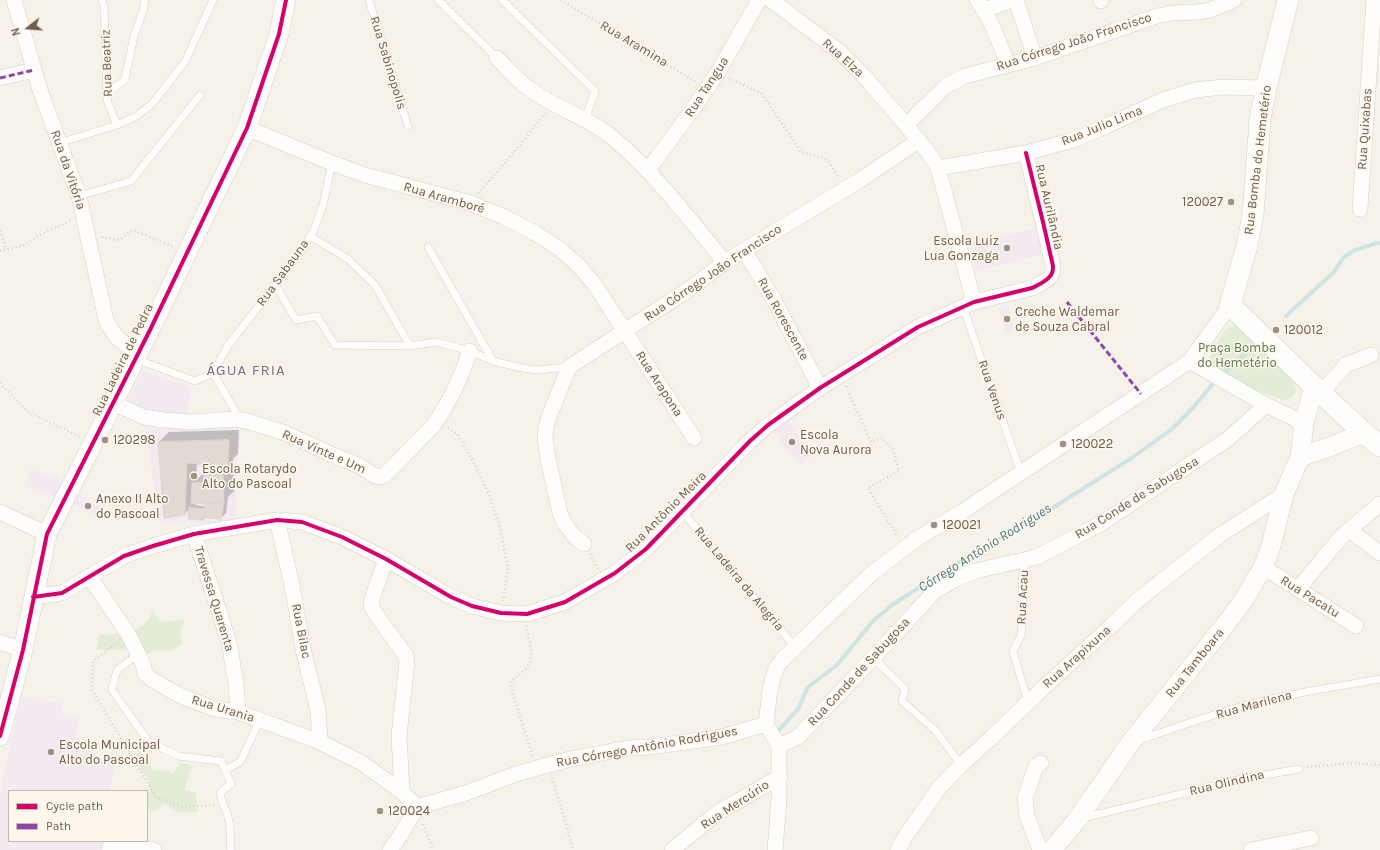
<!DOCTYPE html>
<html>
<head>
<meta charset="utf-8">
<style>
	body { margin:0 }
	#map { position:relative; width:1380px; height:850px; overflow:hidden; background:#f6f2ea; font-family:Karla,sans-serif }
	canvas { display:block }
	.legend { position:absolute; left:8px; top:790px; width:140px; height:52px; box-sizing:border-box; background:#fdf7ec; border:1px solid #c5b9ac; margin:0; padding:5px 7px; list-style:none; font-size:12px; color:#715b4d }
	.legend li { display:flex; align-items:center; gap:8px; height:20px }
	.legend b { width:20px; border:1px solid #c5b9ac }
	.north { position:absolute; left:8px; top:8px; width:40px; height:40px; -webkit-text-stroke:3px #fdf7ec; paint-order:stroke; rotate:253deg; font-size:11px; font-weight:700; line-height:16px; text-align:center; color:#715b4d }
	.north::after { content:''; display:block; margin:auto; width:14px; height:18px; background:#715b4d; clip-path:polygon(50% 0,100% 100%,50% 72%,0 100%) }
</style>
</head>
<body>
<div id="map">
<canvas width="1380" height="850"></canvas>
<ul class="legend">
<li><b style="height:5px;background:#d6006c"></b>Cycle path</li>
<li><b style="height:5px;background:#8e44ad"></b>Path</li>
</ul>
<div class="north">N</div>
</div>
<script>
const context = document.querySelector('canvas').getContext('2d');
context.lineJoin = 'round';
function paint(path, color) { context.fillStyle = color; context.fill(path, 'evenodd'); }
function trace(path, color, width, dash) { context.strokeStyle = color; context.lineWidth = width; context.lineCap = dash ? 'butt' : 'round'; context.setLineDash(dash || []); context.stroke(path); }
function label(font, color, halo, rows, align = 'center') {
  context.font = font + ' Karla,sans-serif'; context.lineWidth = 3; context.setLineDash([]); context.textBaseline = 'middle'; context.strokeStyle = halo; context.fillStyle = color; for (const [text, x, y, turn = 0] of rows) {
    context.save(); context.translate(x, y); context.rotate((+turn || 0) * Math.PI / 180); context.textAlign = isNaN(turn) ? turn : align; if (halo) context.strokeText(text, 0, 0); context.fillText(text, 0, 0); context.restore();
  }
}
paint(new Path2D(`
	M1038,228L1043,254L976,271L970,242Z
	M1008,305L1015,330L1006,333L998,308Z
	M143,371L192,388L184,424L237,423L236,523H159L146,429L122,411Z
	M786,418L812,455L801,466L771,430Z
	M31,468L65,482L58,499L25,485Z
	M77,494L105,509L100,519L72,504Z
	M21,697L63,703L62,715L79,719L75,741L93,745V758L116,762L110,791H9V841H108L107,850H0V793Z`), '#f3eaf1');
paint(new Path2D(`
	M1235,326C1244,330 1292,377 1295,386C1296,388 1296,389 1296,392C1293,398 1289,400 1283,400L1247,387L1213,367L1210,363V357L1224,331L1229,327Z
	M152,611L161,621L185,620L180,632L182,644L170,651L156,650L145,655L141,649L96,650L100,634C118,636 147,632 152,611Z
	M137,748L153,770L167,771L173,773L181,763L193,765L187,781L185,790L196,793L197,812H176L166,804L152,812L147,808V795L150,792L148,778L135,763Z`), '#e2ecd6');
paint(new Path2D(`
	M239,430L238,454L233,459L234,491L228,497L226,513L221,518L207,515L203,519L190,509L184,514L159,442L169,432ZM197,463H204V473L196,480ZM195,503L206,504V507L195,505Z`), '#0003');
trace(new Path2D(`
	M1286,316L1333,273L1344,257L1355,250L1377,243H1380
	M1226,371L1253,347
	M778,731L798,709L808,687L837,665L873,621L892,605L951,567L1051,509L1133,457L1172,429L1192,409L1212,385`), '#cde3e4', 4);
const building = new Path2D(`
	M229,440L228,465L223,467L224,503L191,504L192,483L204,482L203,464L187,463L185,515L164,518L158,442Z
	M204,503H224L221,519L206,518Z
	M189,507L205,509L204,520L189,519Z`);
paint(building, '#e2dad2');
trace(building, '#ded5cd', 1);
const service = new Path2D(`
	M102,0L104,6L107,96L108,103L117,125
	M369,0L408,126
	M438,0L497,58
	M502,0L595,91L585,120
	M108,92L121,83L125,79L134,36L143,11L145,0
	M59,143L117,125L135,117L152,104L186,60L213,0
	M79,196L131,181L200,95
	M310,236L348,259L375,285L410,346
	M428,247L493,361
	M275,284L296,320L317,316L335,345L410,346L436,342L470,351L493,361L522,368L538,370L568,367
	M963,307L1021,473
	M136,359L195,381L213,373L240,419
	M213,373L227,347L302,250L314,230L323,205L332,163
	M682,511L795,647
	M1025,559L1022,582L1023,612L1021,635L1013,652L1028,702
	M138,654L117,670L112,690L148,741L178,756L221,761L231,784L220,793C222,804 227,811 229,821C232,830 229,841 231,850
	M873,658L905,689L902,701L936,731L961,765
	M1139,740C1181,726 1223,710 1267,700C1304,691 1342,686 1380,679
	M225,770L240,762L260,720
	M1083,818L1242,779L1299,769`);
const minor = new Path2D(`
	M14,0L40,90L79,196L106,320C116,340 120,341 139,352
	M771,0L840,52L864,76L906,125L928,152L938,168L974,302
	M977,0C992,20 999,42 1008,65
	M1016,0L1035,58
	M1101,0V1
	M985,10L1012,0
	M497,58C507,68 516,79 527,87C554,108 588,117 613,138C656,174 689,219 725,262
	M0,78L34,70
	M906,125L946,86L965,76L1035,58L1157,16L1173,13L1198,12L1210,10L1234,0
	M247,128L332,163L365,175L470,203L502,216L535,233L560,249L579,266L595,285L694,438
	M938,168L1026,153L1073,140L1106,126L1163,100L1195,90L1223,87L1266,88
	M648,170L693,109L718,72L759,0
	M1360,209L1374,0
	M744,250L775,302L820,388
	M1190,361L1266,405L1304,423
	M1321,393L1346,365L1371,355
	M113,403L144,417L164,420L191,422L235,419L247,421L285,433L333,455L360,466L375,476L380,477L385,475L434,425C450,402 461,378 470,351
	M0,512L47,534
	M277,520L292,585L303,649L318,710L320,742
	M1349,530L1380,553
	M194,534L229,642L236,684L238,712
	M584,544L575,537L565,524L560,513L548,459L545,437L547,423L550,414L569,367L685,292L725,262L860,180L918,141
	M386,559L372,599L371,605L375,613L406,656L407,661L399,736L402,792
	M1263,567L1356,626
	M89,576L128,634L143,664L145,673L151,679L179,695L204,705L215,709L238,712L320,742L362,763L402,792L417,807
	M1298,589L1341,537L1380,504
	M33,597L62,593L124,556L153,546L194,534L277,520L302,522L342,537L386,559L451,597L472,606L501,613L527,614L565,602L615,573L646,549L750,441L768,425L820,388L918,327L974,302L1032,288C1038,285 1050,280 1052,273C1053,271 1053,269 1053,266L1043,222L1026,153
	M0,642L23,650
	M779,746L798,737L873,658L935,591L956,579L975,571L1037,557L1102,523L1228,439L1266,405
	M109,850L111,844L116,842L154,850
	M390,850L400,836L417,807L466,793L516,774L570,759L628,748L650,747L722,737L766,724
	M672,850L717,813L780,777
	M775,850L779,800V746L766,724L770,690L774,675L777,667L782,660L871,574L918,538L963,511L1190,361L1230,305
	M898,850L905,837L939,788L961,765L990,739L1042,689L1111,626L1139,599L1220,535L1284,494
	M1040,850L1027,816L1025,798L1036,766L1041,763
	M1251,850L1311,838`);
const tertiary = new Path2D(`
	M1300,457L1332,446L1364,433
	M0,736L23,650L47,534L149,332L247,128L279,34L286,0
	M1052,850L1077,820L1131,742L1226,624L1245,598L1263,567L1271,546L1284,494L1300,457L1304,423L1314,386`);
const secondary = new Path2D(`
	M1288,0L1266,88L1260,120L1253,215L1247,246L1230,305L1321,393L1364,433L1380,446`);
trace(service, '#d5cfc9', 8);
trace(minor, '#d5cfc9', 16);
trace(tertiary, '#d5cfc9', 20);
trace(secondary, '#d4cec7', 22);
trace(new Path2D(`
	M561,0L696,82
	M729,78L762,94L801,152L824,158L829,162L838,177
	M478,193L504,164L546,113
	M0,231L7,250
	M102,237L119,240L133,230L174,247
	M0,251L25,245L38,236L70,221
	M0,383L27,411L80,437
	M846,386L871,442L882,438L893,449L899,471L868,488L898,537
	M448,428L458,435L476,467L489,495L500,527L508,568L503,601
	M590,554L598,569
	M526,626C528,639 537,658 525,669C520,674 515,677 511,682L512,691L533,757
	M118,642L93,661L92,690L156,797L182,807L214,805
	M1307,767L1352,763L1380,765
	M552,778L564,817L573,850
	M423,824L433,850`), '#d7d0cb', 2.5, [1, 3]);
trace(service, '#fefdfc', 7);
trace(minor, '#fefdfc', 15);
trace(tertiary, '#fefdfc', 19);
trace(secondary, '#fefdfc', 21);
trace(new Path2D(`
	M0,78L34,70
	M1067,302L1141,394`), '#8e44ad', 3, [6, 3]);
trace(new Path2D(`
	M33,597L62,593L124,556L153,546L194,534L277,520L302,522L342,537L386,559L451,597L472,606L501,613L527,614L565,602L615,573L646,549L750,441L768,425L820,388L918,327L974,302L1032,288C1038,285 1050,280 1052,273C1053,271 1053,269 1053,266L1043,222L1026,153
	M0,736L23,650L47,534L149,332L247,128L279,34L286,0`), '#d6006c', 4);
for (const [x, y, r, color] of [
	[1231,202,4,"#a09084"],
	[1007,248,4,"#a09084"],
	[1007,319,4,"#a09084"],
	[1276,330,4,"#a09084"],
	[105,440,4,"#a09084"],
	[792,442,4,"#a09084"],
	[1063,444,4,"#a09084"],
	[194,476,4,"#a09084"],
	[88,506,4,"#a09084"],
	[934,525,4,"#a09084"],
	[51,752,4,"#a09084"],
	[380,811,4,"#a09084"]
]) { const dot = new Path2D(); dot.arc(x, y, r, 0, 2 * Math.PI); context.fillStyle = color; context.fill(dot); trace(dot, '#fdf7ec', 1.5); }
label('13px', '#715b4d', '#fdf7ec', [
	["Rua Córrego João Francisco",1074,42,-18],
	["Rua Aramina",634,44,31],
	["Rua Elza",843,58,42],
	["Rua Beatriz",107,63,-92],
	["Rua Sabinopolis",388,63,73],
	["Rua Tangua",707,87,-57],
	["Rua Julio Lima",1102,126,-22],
	["Rua Quixabas",1365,129,-86],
	["Rua Bomba do Hemetério",1258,160,-83],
	["Rua da Vitória",68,170,71],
	["Rua Aramboré",444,198,16],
	["Rua Aurilândia",1049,207,77],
	["Rua Sabauna",283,273,-54],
	["Rua Córrego João Francisco",713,273,-34],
	["Rua Rorescente",783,319,61],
	["Rua Ladeira de Pedra",123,360,-64],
	["Rua Arapona",659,384,57],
	["Rua Venus",992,390,71],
	["Rua Vinte e Um",324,452,24],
	["Rua Conde de Sabugosa",1137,498,-32],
	["Rua Antônio Meira",666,512,-45],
	["Rua Ladeira da Alegria",739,579,50],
	["Rua Acau",1023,597,-87],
	["Rua Pacatu",1310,597,32],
	["Travessa Quarenta",214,599,73],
	["Rua Bilac",301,631,79],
	["Rua Arapixuna",1077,657,-42],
	["Rua Tamboara",1195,663,-51],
	["Rua Conde de Sabugosa",859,672,-47],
	["Rua Marilena",1254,705,-15],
	["Rua Urania",223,709,17],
	["Rua Córrego Antônio Rodrigues",647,747,-10],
	["Rua Olindina",1227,783,-13],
	["Rua Mercúrio",735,805,-33]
]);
label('13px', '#715b4d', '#fdf7ec', [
	["120027",1223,202,"right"],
	["Escola Luiz",999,241,"right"],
	["Lua Gonzaga",999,256,"right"],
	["Creche Waldemar",1015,312],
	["de Souza Cabral",1015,327],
	["120012",1284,330],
	["Escola",800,435],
	["Nova Aurora",800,450],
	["120298",113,440],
	["120022",1071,444],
	["Escola Rotarydo",202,469],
	["Alto do Pascoal",202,484],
	["Anexo II Alto",96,499],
	["do Pascoal",96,514],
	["120021",942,525],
	["Escola Municipal",59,745],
	["Alto do Pascoal",59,760],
	["120024",388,811]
], 'left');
label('13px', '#577b49', '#fdf7ec', [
	["Praça Bomba",1237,348],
	["do Hemetério",1237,363]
]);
label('italic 14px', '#497883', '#fdf7ec', [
	["Córrego Antônio Rodrigues",985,548,-32]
]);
context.letterSpacing = '1px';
label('15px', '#81658d', '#fdf7ec', [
	["ÁGUA FRIA",246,371]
]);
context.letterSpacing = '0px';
</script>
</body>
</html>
